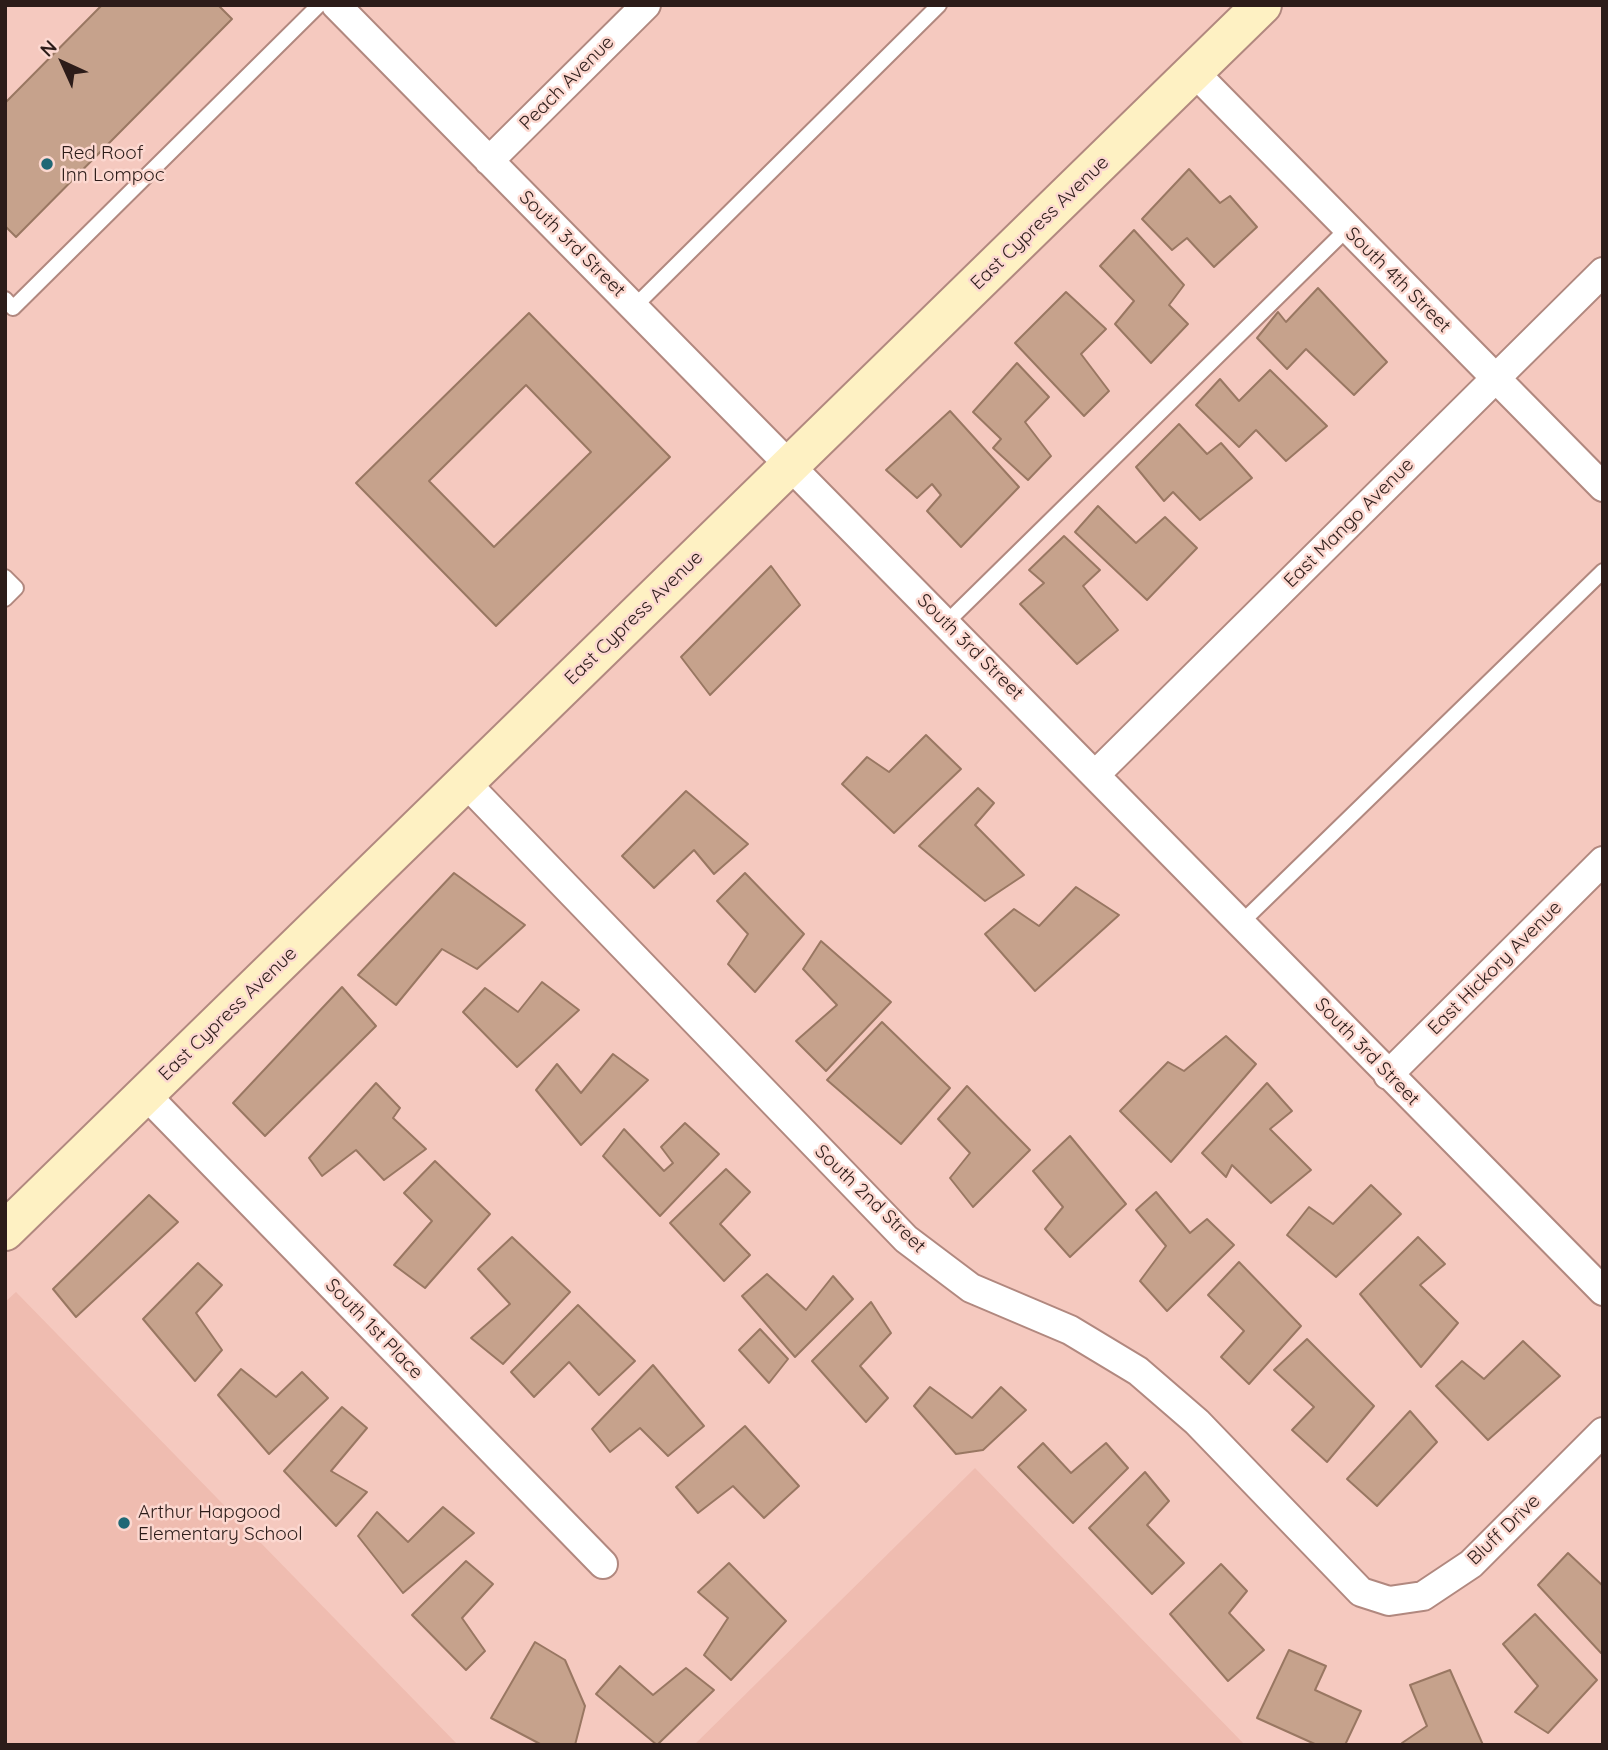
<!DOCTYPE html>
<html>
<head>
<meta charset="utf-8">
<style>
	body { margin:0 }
	#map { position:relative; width:1608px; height:1750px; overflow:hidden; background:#f5c9bf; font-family:Quicksand,sans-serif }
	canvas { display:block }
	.frame { position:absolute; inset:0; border:7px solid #2c1c19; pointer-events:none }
	.north { position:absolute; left:28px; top:28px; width:70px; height:70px; -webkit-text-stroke:5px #fcd8d0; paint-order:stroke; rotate:315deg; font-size:19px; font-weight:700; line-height:28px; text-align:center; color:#2c1c19 }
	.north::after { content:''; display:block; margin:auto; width:24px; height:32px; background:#2c1c19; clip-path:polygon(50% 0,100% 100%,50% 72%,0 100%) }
</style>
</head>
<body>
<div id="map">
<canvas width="1608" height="1750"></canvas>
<div class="frame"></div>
<div class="north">N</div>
</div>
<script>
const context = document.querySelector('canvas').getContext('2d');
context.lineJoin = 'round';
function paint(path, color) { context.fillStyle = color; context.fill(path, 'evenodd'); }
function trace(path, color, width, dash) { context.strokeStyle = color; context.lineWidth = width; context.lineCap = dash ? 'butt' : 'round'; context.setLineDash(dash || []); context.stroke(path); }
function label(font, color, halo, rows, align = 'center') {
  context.font = font + ' Quicksand,sans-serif'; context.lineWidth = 5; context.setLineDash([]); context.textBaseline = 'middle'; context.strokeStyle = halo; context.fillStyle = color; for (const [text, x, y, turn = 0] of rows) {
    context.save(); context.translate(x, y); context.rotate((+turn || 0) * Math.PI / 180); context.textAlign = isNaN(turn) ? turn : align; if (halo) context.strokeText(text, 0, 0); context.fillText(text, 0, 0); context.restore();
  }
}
paint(new Path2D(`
	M16,1292L458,1745H5V1302Z
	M975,1468L1245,1745H694Z`), '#efbcb0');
const building = new Path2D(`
	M102,5H218L232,19L16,237L5,226V103Z
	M1189,169L1220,203L1230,196L1257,227L1214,267L1187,238L1172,250L1142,219Z
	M1134,230L1184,285L1169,305L1188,324L1151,363L1115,324L1134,301L1100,266Z
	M1318,288L1387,362L1354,395L1306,349L1287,369L1257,338L1278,312L1286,322Z
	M1066,292L1106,329L1081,354L1109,391L1084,416L1015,343Z
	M529,313L670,457L496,626L356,483ZM526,385L591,452L494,547L429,481Z
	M1017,363L1049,397L1025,422L1051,456L1028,480L993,448L1001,439L973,412Z
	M1270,370L1327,426L1286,461L1256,430L1239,447L1196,405L1220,379L1239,401Z
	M950,411L1019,487L961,547L927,511L941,495L932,484L917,498L886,470Z
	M1179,424L1207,454L1221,443L1252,478L1200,520L1173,492L1164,501L1136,467Z
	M1098,506L1136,543L1165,517L1197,548L1147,600L1075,532Z
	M1064,536L1100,570L1083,586L1118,630L1077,664L1020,604L1044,583L1029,570Z
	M771,566L800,605L710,695L681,657Z
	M926,735L961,769L894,833L842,784L867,757L889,772Z
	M978,788L994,803L975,825L1024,875L985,901L919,846Z
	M686,791L748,844L714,874L694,850L654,888L622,856Z
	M454,873L525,925L477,969L442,949L396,1005L358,975Z
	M745,873L804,934L755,992L728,964L748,934L717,901Z
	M1076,887L1119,915L1035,991L985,934L1014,909L1039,926Z
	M821,941L891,1002L826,1071L796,1041L837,1005L803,969Z
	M542,982L579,1010L517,1067L463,1012L485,988L518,1012Z
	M342,987L376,1026L265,1136L233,1103Z
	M882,1022L950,1088L901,1144L827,1080Z
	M1226,1036L1256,1064L1171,1162L1120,1111L1168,1062L1184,1071Z
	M613,1054L648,1080L581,1145L536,1090L557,1064L581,1093Z
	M376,1083L400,1108L393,1118L426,1149L384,1180L356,1150L322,1176L309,1158Z
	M1267,1083L1292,1111L1270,1129L1311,1170L1271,1203L1232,1165L1226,1177L1202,1153Z
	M967,1086L1030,1150L973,1207L950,1178L970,1153L938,1119Z
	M685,1123L719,1154L660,1216L603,1156L624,1129L664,1171L673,1163L661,1147Z
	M1070,1136L1126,1204L1070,1257L1045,1229L1063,1207L1033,1171Z
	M435,1161L490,1214L425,1288L394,1265L432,1221L404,1193Z
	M726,1169L750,1192L720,1224L750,1255L724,1281L670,1223Z
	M1371,1185L1401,1214L1336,1277L1287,1235L1309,1207L1333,1224Z
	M1156,1192L1190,1233L1207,1219L1234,1245L1167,1311L1140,1281L1166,1246L1136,1210Z
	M149,1195L178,1222L76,1317L53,1289Z
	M512,1237L570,1292L503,1364L471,1338L510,1304L478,1269Z
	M1418,1237L1445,1264L1420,1285L1458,1323L1421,1367L1360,1294Z
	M1239,1262L1301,1326L1249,1384L1221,1357L1244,1331L1208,1295Z
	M198,1263L222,1285L196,1313L222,1350L195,1381L143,1319Z
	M767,1274L806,1310L833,1276L853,1299L795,1357L742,1296Z
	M871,1302L891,1333L860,1366L888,1398L866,1422L812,1361Z
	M578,1305L635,1361L599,1395L569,1362L534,1397L511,1372Z
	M760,1329L788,1359L769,1383L739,1350Z
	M1307,1339L1374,1406L1327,1462L1292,1430L1314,1407L1274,1370Z
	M1523,1341L1560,1376L1488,1440L1436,1386L1462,1361L1484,1379Z
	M653,1365L704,1426L668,1456L640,1428L610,1452L592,1429Z
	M241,1369L276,1397L302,1372L328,1398L269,1454L218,1395Z
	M930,1387L972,1418L1001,1387L1026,1410L983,1450L956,1454L914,1406Z
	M342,1407L367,1428L331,1471L367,1492L336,1526L284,1471Z
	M1410,1411L1437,1442L1377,1506L1347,1479Z
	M745,1426L799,1486L764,1518L733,1486L698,1513L676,1487Z
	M1043,1443L1071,1473L1106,1443L1128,1468L1073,1523L1018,1467Z
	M1145,1472L1169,1501L1147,1525L1184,1563L1152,1594L1089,1528Z
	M443,1507L474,1533L403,1593L358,1536L377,1512L408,1542Z
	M1568,1553L1603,1586V1652L1601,1653L1538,1585Z
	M466,1561L493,1584L462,1618L485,1651L466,1670L412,1615Z
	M729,1563L786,1621L731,1680L704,1655L728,1618L698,1592Z
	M1221,1564L1247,1591L1229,1613L1264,1650L1228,1681L1170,1614Z
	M1535,1614L1597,1680L1548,1733L1515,1712L1538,1686L1503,1644Z
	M535,1642L565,1660L585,1706L575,1745H542L491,1718Z
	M1289,1650L1326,1666L1315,1690L1361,1711L1345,1745H1317L1257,1718Z
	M620,1666L653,1695L686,1668L714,1690L657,1745L596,1694Z
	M1450,1670L1483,1745H1403L1402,1743L1427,1726L1410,1685Z`);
paint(building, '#c6a28c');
trace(building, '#997762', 2);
const lane = new Path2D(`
	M5,299L13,308L319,5
	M634,307L939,5
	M5,577L16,588L5,599
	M946,623L1347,229
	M1241,923L1603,571`);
const street = new Path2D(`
	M336,5L1603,1291
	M1195,73L1603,487
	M489,161L646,5
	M1095,775L1603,272
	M465,782L906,1239L971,1288L1070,1330L1138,1371L1197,1422L1361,1592L1389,1601L1423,1596L1471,1564L1603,1432
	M1388,1075L1603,861
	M145,1094L603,1564`);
const secondary = new Path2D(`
	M5,1231L1262,5`);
trace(lane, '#b1887f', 18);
trace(street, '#b1887f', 32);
trace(secondary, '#b1887f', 42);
trace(lane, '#fff', 14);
trace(street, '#fff', 28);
trace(secondary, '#fef1c3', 38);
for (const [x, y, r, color] of [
	[47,164,7,"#206875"],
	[124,1523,7,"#206875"]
]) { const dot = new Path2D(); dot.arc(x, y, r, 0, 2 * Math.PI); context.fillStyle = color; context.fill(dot); trace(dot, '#fcd8d0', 2.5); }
label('19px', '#2c1c19', '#fcd8d0', [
	["Peach Avenue",567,83,-45],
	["East Cypress Avenue",1040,223,-44],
	["South 3rd Street",572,244,45],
	["South 4th Street",1398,280,45],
	["East Mango Avenue",1349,523,-45],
	["East Cypress Avenue",634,618,-44],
	["South 3rd Street",970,647,45],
	["East Hickory Avenue",1495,968,-45],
	["East Cypress Avenue",228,1014,-44],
	["South 3rd Street",1367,1052,46],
	["South 2nd Street",870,1199,44],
	["South 1st Place",374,1329,46],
	["Bluff Drive",1504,1530,-44]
]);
label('19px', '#2c1c19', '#fcd8d0', [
	["Red Roof",61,153],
	["Inn Lompoc",61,175],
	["Arthur Hapgood",138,1512],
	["Elementary School",138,1534]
], 'left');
</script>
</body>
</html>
